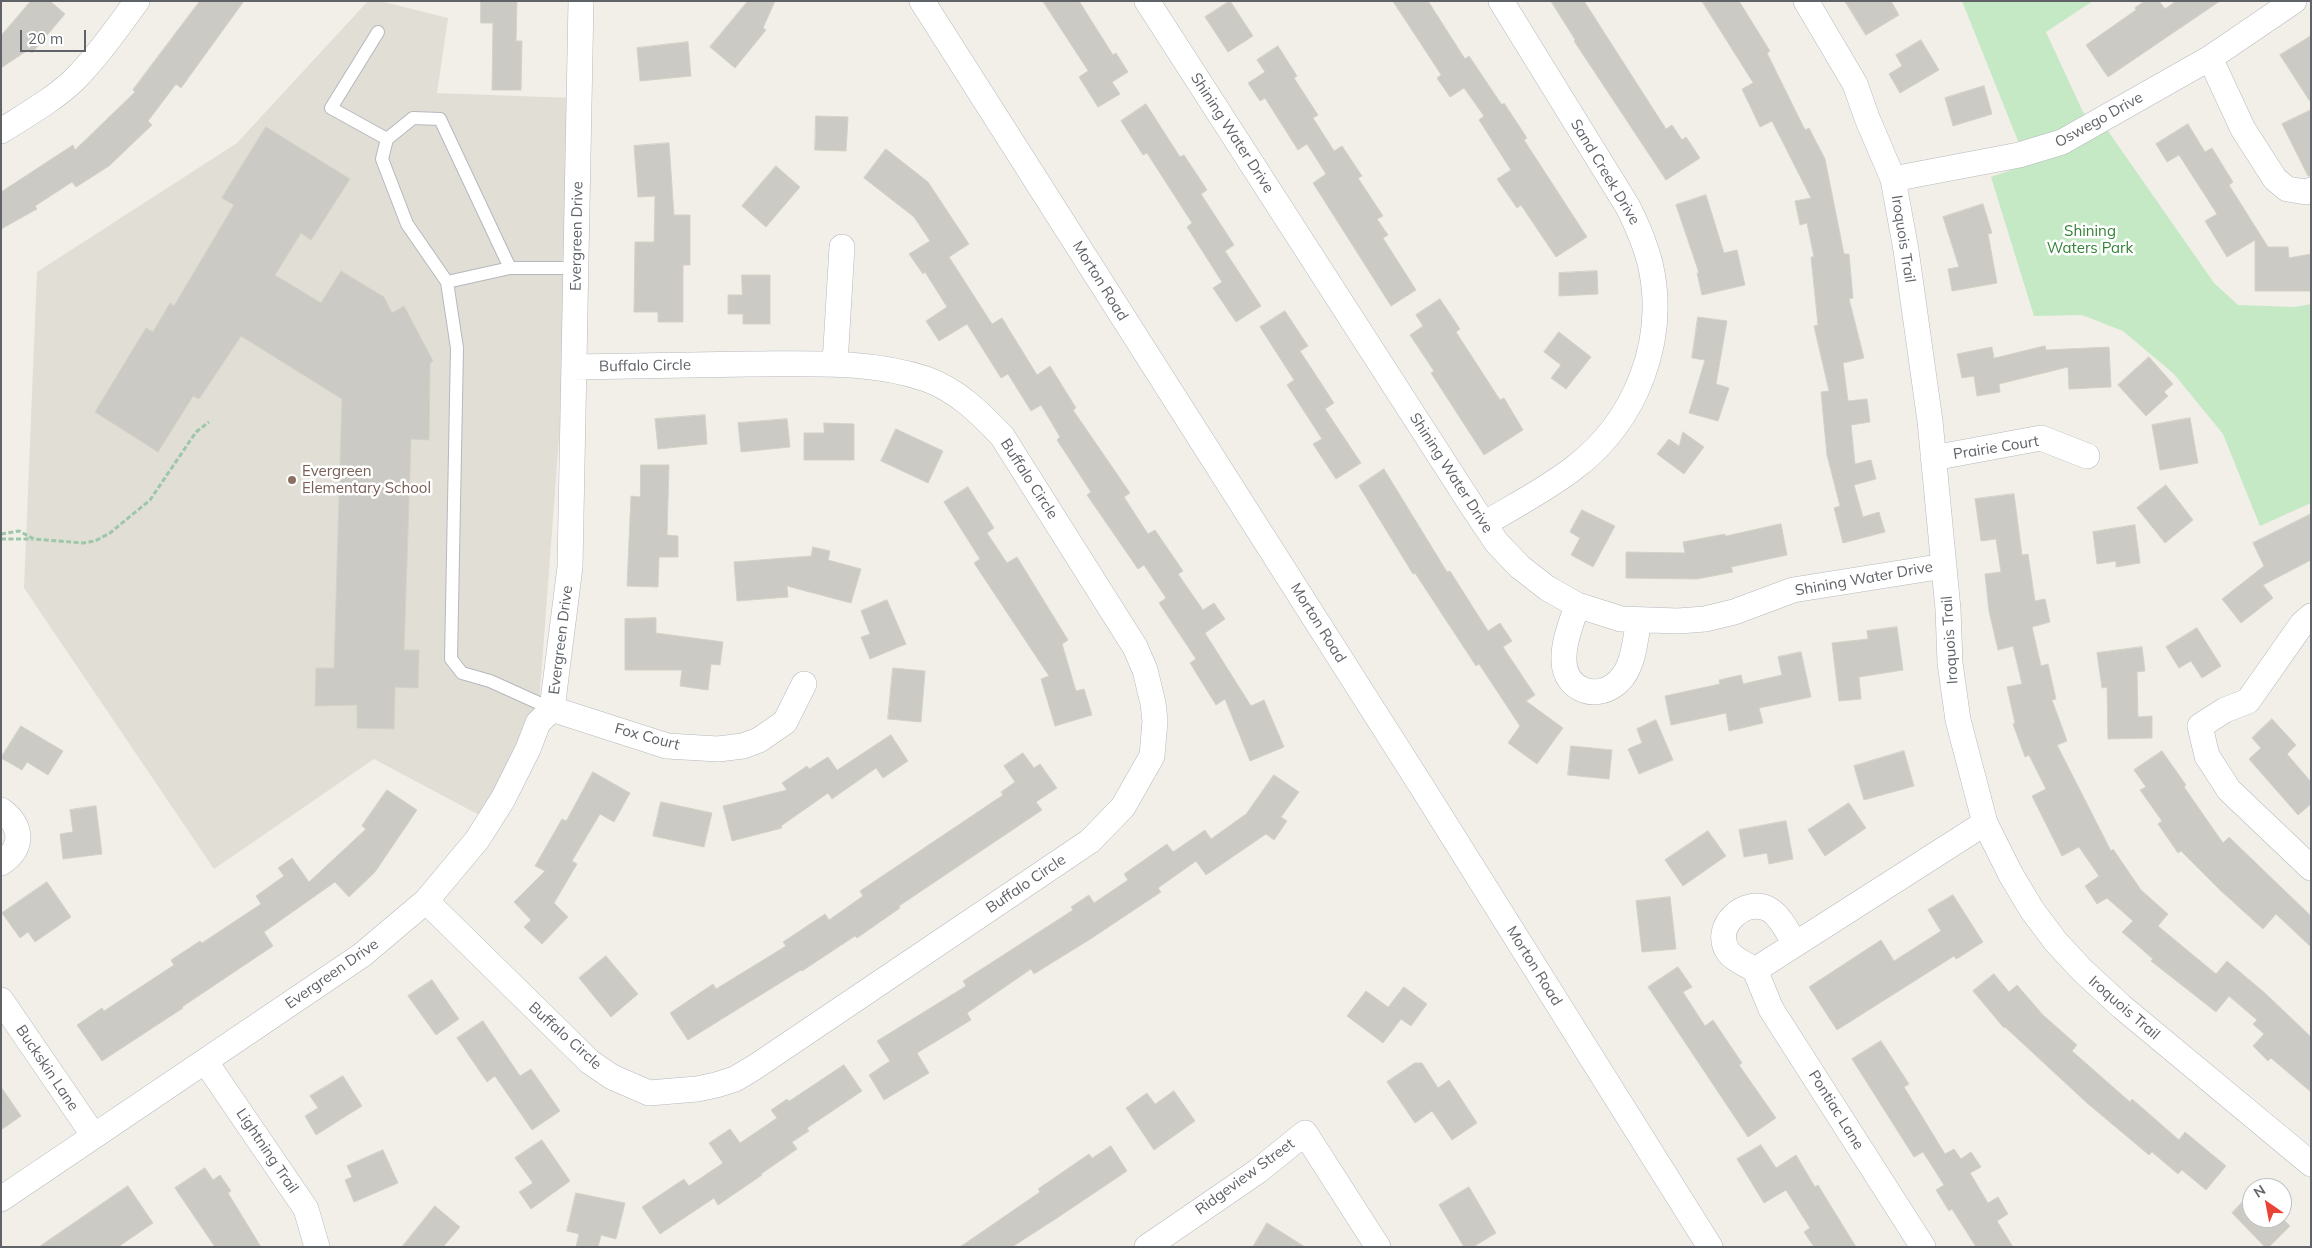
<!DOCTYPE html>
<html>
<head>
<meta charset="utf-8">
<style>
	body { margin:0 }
	#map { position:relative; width:2312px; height:1248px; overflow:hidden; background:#f1efe8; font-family:Mulish,sans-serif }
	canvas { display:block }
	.frame { position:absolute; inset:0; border:2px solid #5f6368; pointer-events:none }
	.north { position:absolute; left:2242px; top:1178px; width:50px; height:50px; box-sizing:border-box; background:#fff; border:1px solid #bfc1c3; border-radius:50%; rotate:327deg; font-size:14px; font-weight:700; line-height:20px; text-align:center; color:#5f6368 }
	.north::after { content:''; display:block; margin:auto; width:18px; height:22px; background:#ea4335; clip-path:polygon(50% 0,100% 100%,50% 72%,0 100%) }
	.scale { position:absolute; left:20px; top:30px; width:66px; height:22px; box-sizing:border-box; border:2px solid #5f6368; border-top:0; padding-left:6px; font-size:15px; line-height:18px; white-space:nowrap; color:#5f6368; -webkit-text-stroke:4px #fff; paint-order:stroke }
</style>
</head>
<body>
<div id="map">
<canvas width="2312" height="1248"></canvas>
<div class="frame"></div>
<div class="north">N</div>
<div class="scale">20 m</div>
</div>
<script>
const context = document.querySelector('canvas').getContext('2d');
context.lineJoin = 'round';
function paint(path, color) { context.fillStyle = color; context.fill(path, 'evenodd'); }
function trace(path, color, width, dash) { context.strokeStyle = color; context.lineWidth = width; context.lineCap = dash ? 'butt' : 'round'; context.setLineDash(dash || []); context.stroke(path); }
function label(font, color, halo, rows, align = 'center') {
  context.font = font + ' Mulish,sans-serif'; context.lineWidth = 5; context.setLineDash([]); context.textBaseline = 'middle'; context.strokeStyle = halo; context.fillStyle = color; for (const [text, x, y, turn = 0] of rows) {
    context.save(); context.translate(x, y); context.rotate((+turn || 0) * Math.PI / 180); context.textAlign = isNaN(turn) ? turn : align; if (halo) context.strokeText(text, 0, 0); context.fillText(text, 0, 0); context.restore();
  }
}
paint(new Path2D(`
	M368,1H380L448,18L437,93L572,98L564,372L539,704L481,816L374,759L214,869L24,588L37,272L237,143Z`), '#e1ded6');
paint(new Path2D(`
	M1962,1H2093L2046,32L2083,112L2108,131L2214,283L2238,305L2295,307L2311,304V503L2260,526L2223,434L2174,374L2123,331L2082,315L2034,316L1991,177L2023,166L2018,141Z`), '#c5e8c5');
const building = new Path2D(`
	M31,1H50L65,14L32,53L28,50L1,68V36Z
	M200,1H244L181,88L176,84L148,121L152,125L109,166L76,187L72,182L35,206L37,209L1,229V192L73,145L75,150L135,92L133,90Z
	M481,1H517L516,41H522L521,90H492L493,23H481Z
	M748,1H775L763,28L766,30L735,68L710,47Z
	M1043,1H1079L1113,55L1116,53L1128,72L1112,82L1120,94L1098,107L1079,77L1088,71Z
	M1230,1L1253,36L1228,52L1205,17Z
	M1393,1H1428L1465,59L1469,56L1502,105L1504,103L1527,138L1524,140L1587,237L1556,257L1521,205L1517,208L1497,179L1511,170L1479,120L1484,116L1464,88L1450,97L1437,78L1441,75Z
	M1551,1H1584L1666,129L1672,125L1682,140L1686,137L1700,158L1666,180L1574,41L1575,40Z
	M1702,1H1739L1770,51L1767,53L1805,130L1809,128L1825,159L1844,254H1849L1853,298L1849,299L1864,358L1843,363L1848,401L1867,399L1870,422L1851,425L1855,464L1871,460L1876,479L1854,485L1863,517L1879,512L1885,532L1843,543L1834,508L1840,506L1827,455L1821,392L1829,391L1814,326L1818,325L1811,257H1814L1807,223L1800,225L1795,201L1811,198L1772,121L1760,127L1742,89L1753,83Z
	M1845,1H1891L1899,15L1866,35Z
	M2145,1H2159L2165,9L2176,1H2220L2108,77L2086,45L2136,10L2135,8Z
	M2311,36V103L2280,55Z
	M1921,40L1939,70L1900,93L1889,74L1902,66L1896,55Z
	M688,42L691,76L640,81L637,48Z
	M1278,46L1297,76L1294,78L1318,115L1313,118L1334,151L1342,146L1362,176L1358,178L1383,216L1377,219L1388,235L1383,238L1416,290L1391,306L1313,183L1326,174L1307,144L1298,150L1265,98L1260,101L1248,83L1265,72L1257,60Z
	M1984,86L1992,114L1953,126L1945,98Z
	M1146,104L1180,157L1184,155L1207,190L1201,194L1234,245L1225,251L1261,306L1236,322L1213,288L1222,282L1187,227L1192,223L1147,153L1143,155L1121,121Z
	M2311,110V176H2308L2282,124Z
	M816,116L848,117L846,151L815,150Z
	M2188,124L2205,152L2212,148L2233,182L2229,185L2268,247H2288L2289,258L2311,254V291H2255V240L2227,257L2205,221L2217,214L2179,155L2167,162L2156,144Z
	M266,127L350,179L311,240L301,233L275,275L321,303L341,271L384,297L392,313L404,306L433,361L430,363L429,440L411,439L404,650H419L418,688L395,687L394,729L357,728V705L315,706L316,668H334L342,399L241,336L199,399L193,396L158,452L95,412L146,328L153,332L170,303L174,306L234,205L222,198Z
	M669,143L674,215H690V265H683V322H658V312H634L635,242H654L655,196L638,197L634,146Z
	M886,149L928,182L969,244L949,257L992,324L1002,318L1037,375L1050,366L1076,408L1073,410L1130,493L1124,497L1148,534L1155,530L1183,571L1178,574L1203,610L1214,603L1225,619L1205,633L1251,706L1264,700L1284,747L1250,761L1225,699L1216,705L1190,663L1196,659L1159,603L1166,598L1144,565L1138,569L1087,495L1091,492L1057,440L1060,437L1041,405L1031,411L1008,374L1001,378L967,324L939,341L926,321L947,307L925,272L923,274L909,254L930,241L914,217L864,178Z
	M776,166L800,187L766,227L742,206Z
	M1706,195L1724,253L1737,250L1745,285L1702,295L1697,273H1699L1676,205Z
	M1983,204L1992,233L1988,234L1997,283L1952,291L1948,269L1959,267L1943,217Z
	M1597,271L1598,294L1559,296V273Z
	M742,275H770V324H743V314H728V295H742Z
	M1440,299L1460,329L1456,332L1500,400L1504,398L1523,430L1484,455L1431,373L1434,371L1410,335L1423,326L1416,315Z
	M1285,311L1308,346L1300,351L1334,403L1325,409L1361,463L1336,479L1313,444L1322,439L1287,385L1294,380L1260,327Z
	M1698,317L1727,321L1716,384L1729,388L1718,421L1689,413L1705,360L1692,358Z
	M1559,332L1591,357L1566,389L1551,378L1561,365L1544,352Z
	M2045,346L2046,350L2109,347L2111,387L2069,389L2068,367L1999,384L2000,392L1977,396L1974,376L1962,378L1957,354L1992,347L1994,358Z
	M2149,357L2173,384L2164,392L2168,396L2146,416L2118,385Z
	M705,415L707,444L658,449L655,419Z
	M2190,418L2198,463L2160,470L2152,425Z
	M787,419L790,447L741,452L738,423Z
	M824,423L854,424V460H804V433H824Z
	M896,429L943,451L928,483L881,461Z
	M1683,432L1704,447L1684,474L1657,454L1669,439L1679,446Z
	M641,465H669L667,535L678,536V557H659L658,587L627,586L631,496L640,497Z
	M1384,469L1447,572L1450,571L1488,631L1500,623L1512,641L1503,647L1535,695L1526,701L1563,728L1537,764L1508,743L1520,726L1479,664L1476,666L1415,573L1413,574L1359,486Z
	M2166,485L2193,520L2165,543L2137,508Z
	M968,487L994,528L987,533L1007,563L1017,557L1068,640L1062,644L1076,691L1084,689L1092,715L1055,726L1041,679L1049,676L974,563L980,559L944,502Z
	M2014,494L2022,555L2028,554L2035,601L2045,599L2050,622L2032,627L2041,666L2048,664L2056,699L2052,700L2067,741L2057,745L2111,851L2113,849L2141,890L2168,914L2158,926L2216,974L2227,961L2266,994L2311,1037V1092L2271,1058L2268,1061L2253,1046L2264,1034L2253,1024L2257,1020L2229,996L2216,1012L2151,961L2153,959L2122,932L2133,921L2107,898L2097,904L2085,886L2099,876L2079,847L2062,856L2032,796L2046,789L2029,755L2025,757L2013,724L2015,723L2007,687L2022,684L2013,646L1998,650L1989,611L1985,574L2001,572L1996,539L1981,541L1975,499Z
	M1582,510L1615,526L1593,567L1571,555L1580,538L1570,532Z
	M2311,514V560L2263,585L2273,598L2241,623L2222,599L2264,566L2253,543Z
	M1781,524L1787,555L1731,567L1733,572L1697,579L1626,578V552L1685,553L1683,542L1725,534V536Z
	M2135,525L2140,563L2116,567V561L2097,564L2093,532Z
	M813,547L830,551L828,560L861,569L851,603L787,586L788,597L737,601L734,562L811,556Z
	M887,600L906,644L870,659L861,637L870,634L861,611Z
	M656,618V633L723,642L720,665L711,664L708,690L680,686L682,670H625V619Z
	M1897,627L1903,670L1859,677L1861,699L1839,701L1832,643L1868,639L1867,631Z
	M2197,628L2221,666L2202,678L2191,661L2179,668L2166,647Z
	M2142,647L2145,671L2137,672L2138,717L2152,716V738L2108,739L2107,687L2102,688L2097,653Z
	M1801,652L1811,697L1759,708L1763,723L1729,731L1726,713L1671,725L1665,696L1720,684L1719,680L1741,675L1743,684L1782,675L1778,657Z
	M893,668L925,671L921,722L888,719Z
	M2272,719L2296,745L2287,754L2311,782V804L2298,815L2249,759L2261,748L2252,738Z
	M1656,720L1673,760L1639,774L1628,749L1642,743L1637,729Z
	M21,726L63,751L48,775L27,762L22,770L1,758Z
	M891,735L908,761L883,778L876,768L832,799L828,793L781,826L782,828L732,841L723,806L787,790L782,783L807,766L809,769L828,757L837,770Z
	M1571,746L1612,750L1609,779L1568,775Z
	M1904,751L1914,786L1864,800L1854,766Z
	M2162,751L2186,785L2184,787L2223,843L2229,837L2311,916V947L2276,914L2263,929L2220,890L2181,851L2178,853L2158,824L2162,821L2140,790L2146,787L2134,770Z
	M1023,753L1034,768L1040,764L1057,788L1036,802L1042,810L899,906L900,908L857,938L855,936L802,971L801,970L688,1040L670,1013L713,984L716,989L786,946L783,942L825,914L829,920L863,896L860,891L1003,795L1001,792L1015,782L1004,766Z
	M593,772L630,793L614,822L600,814L572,861L577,864L554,903L568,917L542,944L524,927L531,920L514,902L545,871L535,866L562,819L566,821Z
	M1274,775L1299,792L1281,817L1287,821L1274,840L1266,834L1206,875L1196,861L1158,888L1161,892L1092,938L1034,974L1031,969L967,1013L971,1020L917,1053L929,1073L884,1100L869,1075L890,1061L877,1041L966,986L963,981L1073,910L1071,907L1089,895L1094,903L1128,880L1124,874L1167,844L1173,852L1205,830L1211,839L1246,814Z
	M387,790L417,810L375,872L349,897L335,882L264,932L273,946L182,1007L183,1008L102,1061L77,1025L102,1008L104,1011L174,965L171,960L200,941L202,943L261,904L256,896L284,876L278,868L292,858L309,882L366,829L362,826Z
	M661,802L712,813L704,847L653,836Z
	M1849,803L1866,828L1825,856L1808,830Z
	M96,806L102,854L63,859L60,834L73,832L70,810Z
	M1786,821L1793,859L1769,864L1767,853L1744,857L1739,830Z
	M1708,831L1726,856L1683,886L1665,860Z
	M47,882L71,917L35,942L28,932L20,938L2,913Z
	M1953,895L1983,942L1958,958L1956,959L1954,956L1837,1030L1809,987L1881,940L1894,961L1941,931L1928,910Z
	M1670,897L1676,949L1642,952L1636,901Z
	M606,956L638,994L611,1017L579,978Z
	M1678,967L1692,987L1683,992L1705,1026L1713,1020L1742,1063L1739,1065L1776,1118L1748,1137L1648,987Z
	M1994,974L2009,992L2017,985L2043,1015L2077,1045L2072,1051L2130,1102L2132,1099L2179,1140L2185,1132L2226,1166L2206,1190L2182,1170L2178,1174L2152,1152L2149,1155L2087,1103L2005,1027L2004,1028L1973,991Z
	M432,980L459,1019L436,1035L408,996Z
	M1404,987L1427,1004L1411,1026L1401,1019L1383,1043L1347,1016L1366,991L1388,1007Z
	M483,1021L520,1076L531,1069L560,1111L532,1130L495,1076L487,1082L457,1038Z
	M1881,1041L1909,1084L1904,1087L1945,1154L1954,1149L1961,1159L1971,1152L1981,1167L1970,1173L1988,1203L1998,1197L2008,1214L1997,1221L2013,1247H1976L1952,1209L1949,1211L1936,1190L1944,1185L1923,1152L1914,1157L1852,1059Z
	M1415,1063H1422L1438,1088L1449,1080L1477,1123L1452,1140L1432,1111L1415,1123L1387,1082Z
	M844,1065L862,1091L807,1128L809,1131L792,1142L797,1149L761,1174L762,1175L718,1205L714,1198L660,1234L642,1207L684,1179L689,1186L723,1163L709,1143L730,1129L740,1143L777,1118L771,1110L787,1099L789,1101Z
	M343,1076L362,1106L316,1135L305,1116L318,1108L310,1096Z
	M1,1087L21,1116L1,1130Z
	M1174,1091L1195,1121L1154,1150L1126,1108L1147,1093L1155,1104Z
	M542,1140L570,1181L531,1209L519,1192L533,1183L515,1158Z
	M1761,1145L1776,1168L1796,1155L1815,1187L1818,1185L1856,1247H1814L1804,1232L1810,1228L1786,1190L1764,1203L1737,1159Z
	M1111,1146L1127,1171L1057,1218L1012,1247H960L1040,1192L1038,1189L1089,1154L1092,1158Z
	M383,1150L398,1183L354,1202L345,1180L352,1177L347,1166Z
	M205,1168L213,1180L220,1175L231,1191L228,1193L261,1247H215L175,1188Z
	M128,1186L153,1223L118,1247H39Z
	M1469,1187L1496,1233L1473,1247H1464L1439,1205Z
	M2252,1192V1218H2282L2290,1226L2269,1247H2265L2232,1213Z
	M576,1193L625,1203L616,1239L601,1235L598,1247H576L579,1234L567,1231Z
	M435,1206L460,1227L443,1247H402Z
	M1267,1223L1305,1247H1253Z`);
paint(building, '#cccac5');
trace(building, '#d6d1c6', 1);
const service = new Path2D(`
	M378,32L331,108L387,139
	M510,268L440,119L413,118L387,139L382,159L407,224L447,282L457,348L451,659L462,673L490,681L552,709
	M447,282L510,268H576`);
const minor = new Path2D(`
	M922,1L1422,787L1710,1247
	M1147,1L1472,506L1497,543L1520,567L1547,588L1577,605L1621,619L1678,621L1705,619L1734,612L1793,590L1944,566
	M1806,1L1855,84L1867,118L1893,179L1906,250L1930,421L1948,609L1950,663L1958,720L1985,823L2011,875L2032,910L2056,942L2083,971L2122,1007L2311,1164
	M2210,58L2243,129L2275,179L2287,189L2306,192L2311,190
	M1,131C26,115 53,100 74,80C98,56 117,28 137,1
	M1893,179L2019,155L2062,142L2210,58L2294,1
	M835,364L842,247
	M1933,458L2041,438L2087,456
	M1484,524C1514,506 1547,489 1574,468C1636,421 1668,340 1650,263C1645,243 1637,225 1628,207L1501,1
	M1577,605C1572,622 1563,642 1564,661C1565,691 1598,702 1619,681C1634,667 1635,639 1639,620
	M2311,616L2302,624L2248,701L2225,710L2200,726L2207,756L2229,790L2311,868
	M552,709L667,746L718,749L743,746L759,740L785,722L804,684
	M1,810C23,826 24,848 1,863
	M426,901L590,1062L612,1077L649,1093L697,1089L716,1085L735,1079L755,1067L1090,841L1123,807L1152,756L1155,721L1153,703L1145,670L1135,647L1002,436C980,413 957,390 926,379C870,360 808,364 749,364C691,365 632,366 574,367
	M1755,970C1747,965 1735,960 1729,953C1710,927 1746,895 1770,910C1781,917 1788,933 1795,944
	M1,1000L94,1136
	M205,1061L306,1209L317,1247
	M1,1199L362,955L426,901L477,840L503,799L528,749L538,723L552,709L570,567L581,1
	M1147,1247L1258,1171L1305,1133L1378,1247
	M1923,1247L1771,1009L1755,970L1985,823`);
trace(service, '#b5b8bc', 14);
trace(minor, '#b5b8bc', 26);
trace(new Path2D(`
	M1,534L19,531L34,539L83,543L95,541L110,533L150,500L196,432L209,422
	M1,539H33`), '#9cc7a9', 3, [5, 2.5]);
trace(service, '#fff', 12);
trace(minor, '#fff', 25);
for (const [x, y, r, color] of [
	[292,480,5,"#8d6e63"]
]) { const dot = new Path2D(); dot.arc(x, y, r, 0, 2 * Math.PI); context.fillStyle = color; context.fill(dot); trace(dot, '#fff', 2); }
label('15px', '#5f6368', '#fff', [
	["Oswego Drive",2099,120,-29],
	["Shining Water Drive",1232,133,57],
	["Sand Creek Drive",1605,172,59],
	["Evergreen Drive",577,236,-89],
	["Iroquois Trail",1903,239,81],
	["Morton Road",1100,281,58],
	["Buffalo Circle",645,366,-1],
	["Prairie Court",1996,448,-9],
	["Shining Water Drive",1451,473,57],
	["Buffalo Circle",1029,479,57],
	["Shining Water Drive",1864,579,-10],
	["Morton Road",1318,623,58],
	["Evergreen Drive",561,640,-83],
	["Iroquois Trail",1950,640,-94],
	["Fox Court",647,737,15],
	["Buffalo Circle",1026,884,-34],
	["Morton Road",1534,966,58],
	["Evergreen Drive",332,974,-35],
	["Iroquois Trail",2124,1008,41],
	["Buffalo Circle",565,1036,42],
	["Buckskin Lane",47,1068,56],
	["Pontiac Lane",1836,1110,58],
	["Lightning Trail",267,1151,56],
	["Ridgeview Street",1245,1177,-36]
]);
label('15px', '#348238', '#fff', [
	["Shining",2090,231],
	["Waters Park",2090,248]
]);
label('15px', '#785e54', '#fff', [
	["Evergreen",302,471],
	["Elementary School",302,488]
], 'left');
</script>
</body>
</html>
